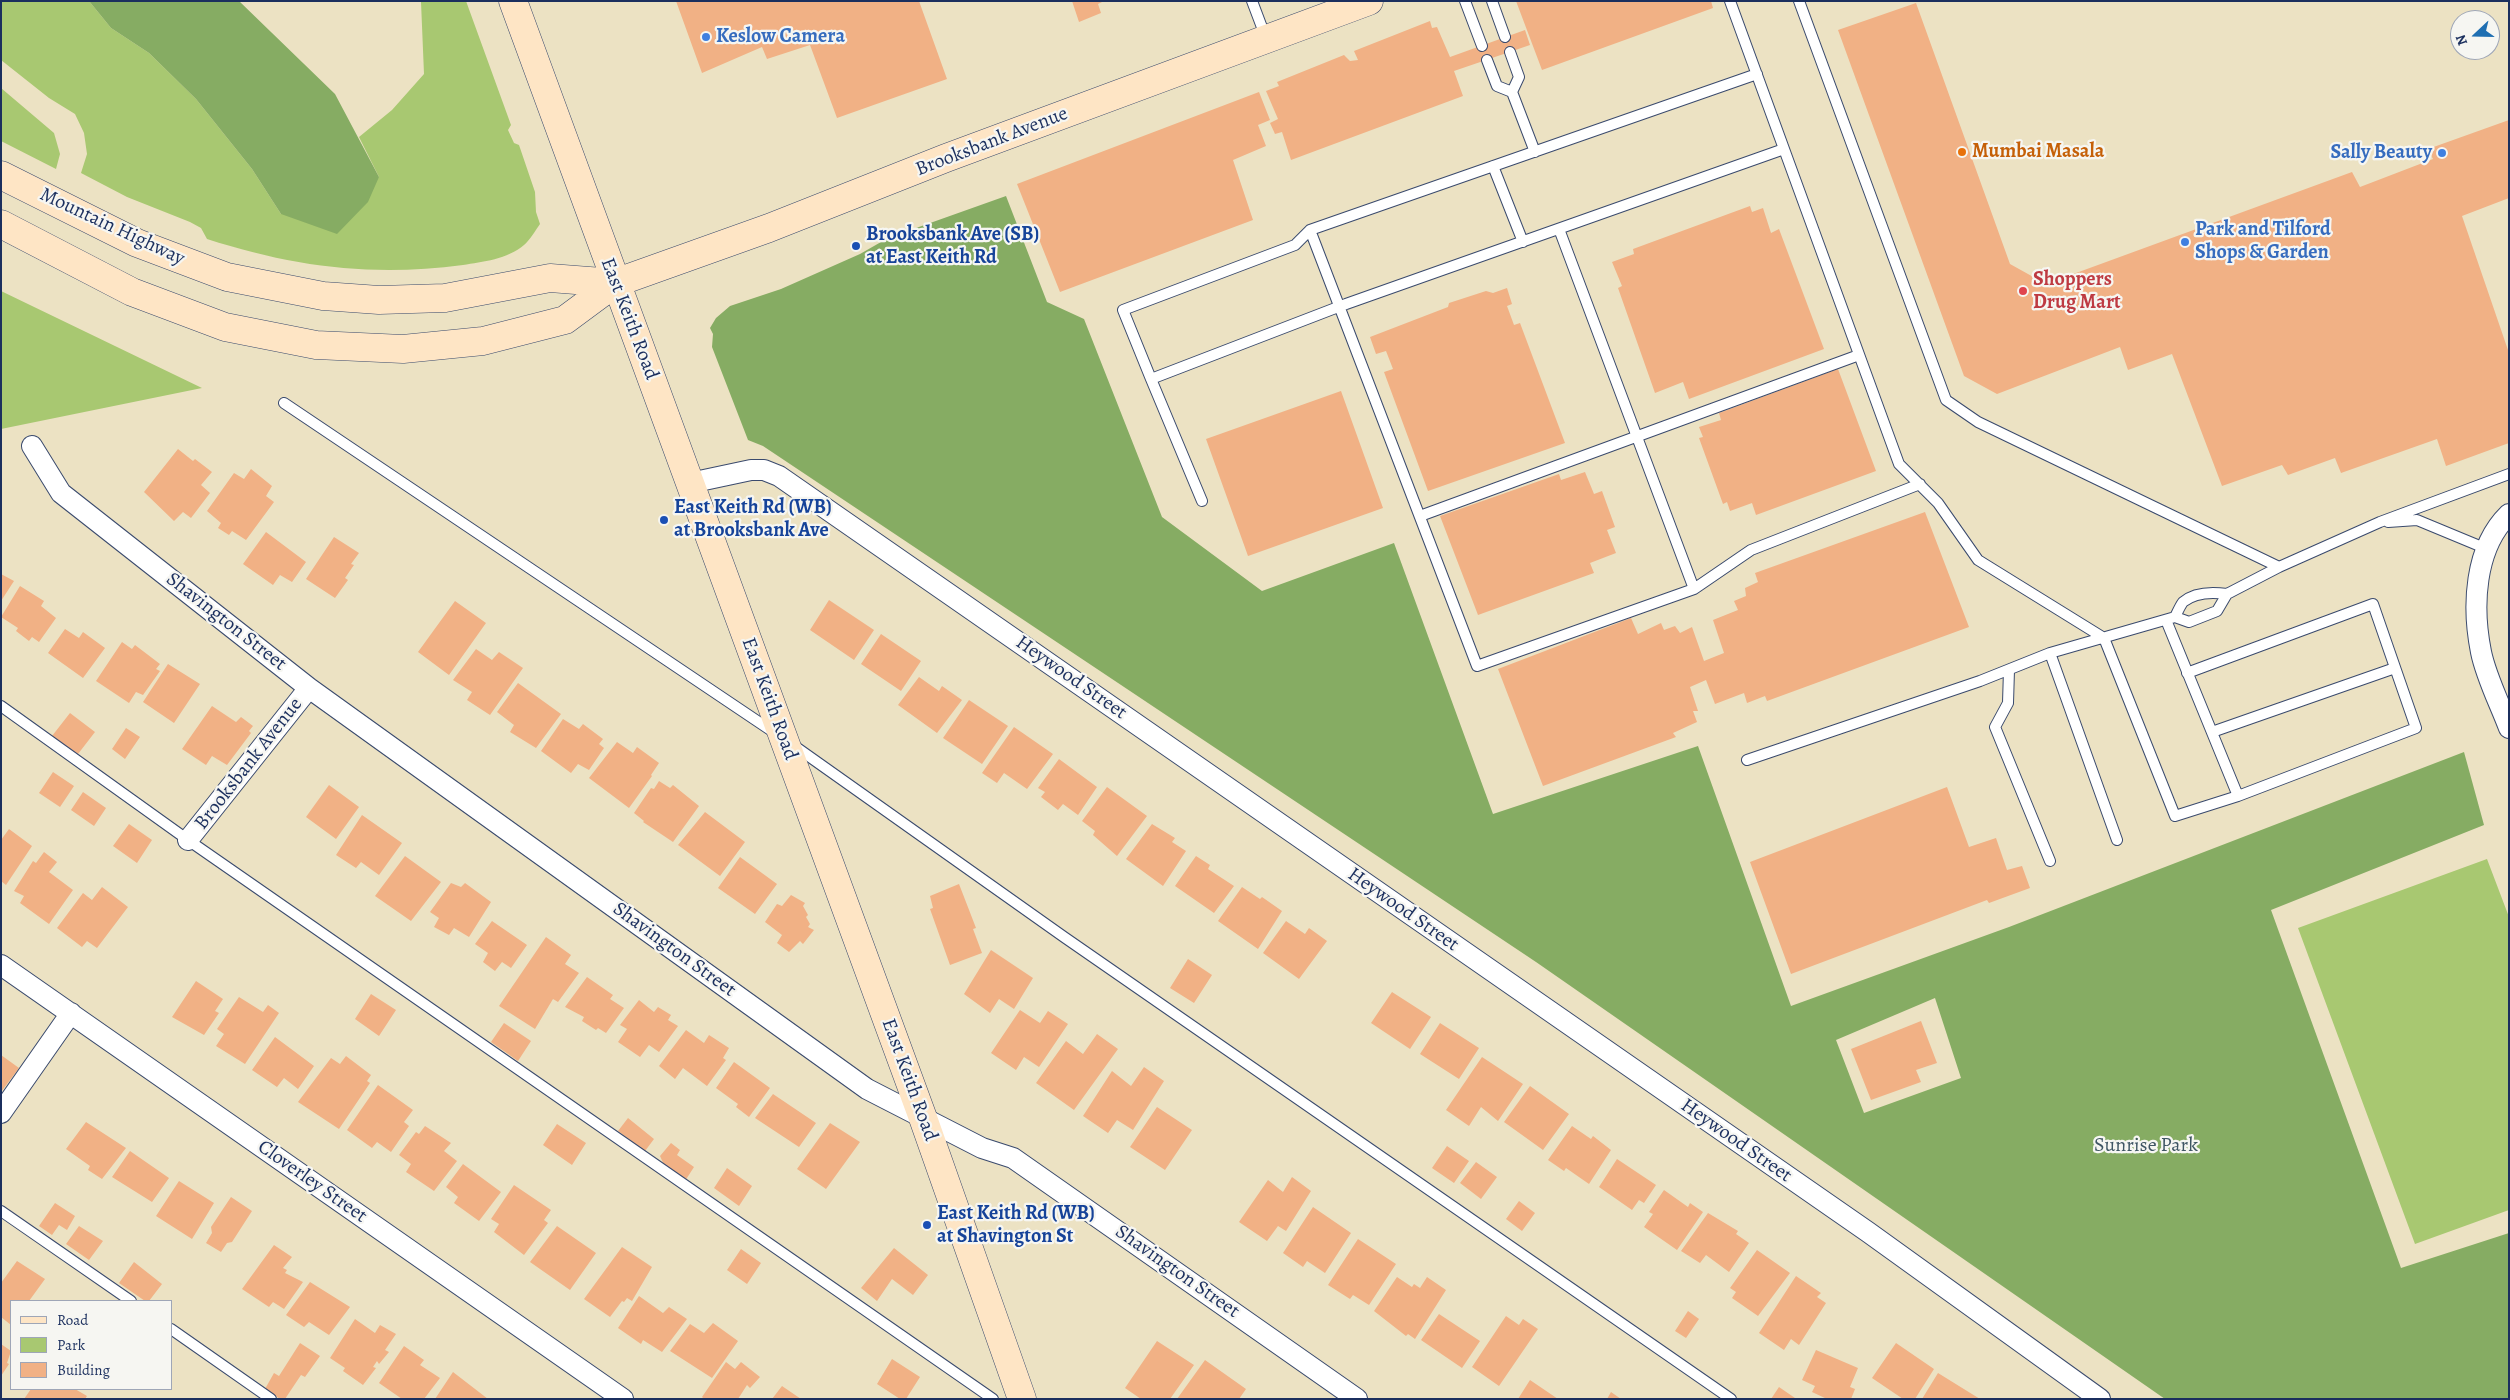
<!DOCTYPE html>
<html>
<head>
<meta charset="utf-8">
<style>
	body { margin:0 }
	#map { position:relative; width:2510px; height:1400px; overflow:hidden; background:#ece2c3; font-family:Alegreya,serif }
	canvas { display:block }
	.frame { position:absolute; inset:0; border:2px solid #1b2f5e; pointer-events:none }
	.legend { position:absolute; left:10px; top:1300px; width:162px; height:90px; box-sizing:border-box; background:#f6f6f2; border:1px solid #9ea6b7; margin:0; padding:6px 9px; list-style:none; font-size:15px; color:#1b2f5e }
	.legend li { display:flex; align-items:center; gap:10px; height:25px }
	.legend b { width:25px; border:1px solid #9ea6b7 }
	.north { position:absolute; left:2450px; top:10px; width:50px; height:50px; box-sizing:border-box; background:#f6f6f2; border:1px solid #9ea6b7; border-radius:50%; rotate:249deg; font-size:14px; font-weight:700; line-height:20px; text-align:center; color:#1b2f5e }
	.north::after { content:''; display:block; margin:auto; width:18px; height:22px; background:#1f6fb2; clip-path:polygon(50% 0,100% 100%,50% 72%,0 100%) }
</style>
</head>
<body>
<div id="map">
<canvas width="2510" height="1400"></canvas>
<div class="frame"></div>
<ul class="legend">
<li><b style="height:6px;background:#fee5c5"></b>Road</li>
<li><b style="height:14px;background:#a8c871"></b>Park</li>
<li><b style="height:14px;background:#f1b185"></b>Building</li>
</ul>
<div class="north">N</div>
</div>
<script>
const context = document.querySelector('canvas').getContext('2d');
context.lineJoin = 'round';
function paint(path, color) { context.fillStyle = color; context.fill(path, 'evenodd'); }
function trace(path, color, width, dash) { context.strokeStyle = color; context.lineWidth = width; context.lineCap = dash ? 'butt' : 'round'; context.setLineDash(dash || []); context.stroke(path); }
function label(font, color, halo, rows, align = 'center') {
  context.font = font + ' Alegreya,serif'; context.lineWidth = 4.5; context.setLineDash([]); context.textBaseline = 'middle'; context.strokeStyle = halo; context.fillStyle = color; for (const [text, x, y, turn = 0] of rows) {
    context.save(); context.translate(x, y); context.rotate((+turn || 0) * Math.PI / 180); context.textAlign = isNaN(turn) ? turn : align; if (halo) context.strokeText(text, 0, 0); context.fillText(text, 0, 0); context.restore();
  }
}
paint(new Path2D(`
	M1,1H89L111,28L149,53L196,99L252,169L281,214L379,177L359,137L392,110L424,74L421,2L466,1L511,125L508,130L514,143L519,145L535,192L536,212L540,224C535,231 530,240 524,245C508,259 482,262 463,265C372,277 294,267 207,239L201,228L190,222L127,197L81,173L87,154L84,133L75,114L49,98L1,60Z
	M1,88L54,133L60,154L56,169L1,141Z
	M1,291L202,388L1,429Z
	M2487,859L2509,917V1210L2415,1244L2298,928Z`), '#a8c871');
paint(new Path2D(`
	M89,1H239L335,94L379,177L368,202L337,234L281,214L252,169L196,99L149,53L111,28Z
	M1006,196L1047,302L1084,319L1162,517L1262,591L1394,543L1493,814L1698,746L1791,1006L2009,927L2464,752L2484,825L2271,910L2401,1268L2509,1233V1399H2165L1536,962L763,446L748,440L712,347L713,334L710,328L716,318L730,306L781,289L860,254L888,238ZM1935,998L1961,1078L1864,1113L1836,1040Z`), '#86ac63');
paint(new Path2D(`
	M676,1H919L947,79L837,118L810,45L767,59L762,47L702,73Z
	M1072,1H1104L1098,4L1101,13L1079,22Z
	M1516,1H1711L1713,8L1542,70Z
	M1916,3L2010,264L2046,284L2352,172L2360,187L2433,159L2428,149L2509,120V198L2462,216L2509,353V443L2446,466L2437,439L2341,473L2335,458L2288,475L2282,465L2222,486L2172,354L2128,370L2120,347L1997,394L1964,376L1838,30Z
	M1430,21L1432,28L1437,27L1450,57L1525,30L1530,45L1454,71L1463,96L1291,160L1282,132L1275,134L1270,123L1278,119L1266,91L1279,86L1277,82L1344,55L1350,61L1358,60L1354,51Z
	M1259,92L1270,120L1258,125L1266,146L1233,160L1253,220L1060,292L1017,184Z
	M1750,206L1752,212L1763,208L1771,233L1779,229L1824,349L1689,399L1683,382L1655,393L1618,288L1622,286L1612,262L1634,254L1633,249Z
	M1507,288L1512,304L1507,306L1514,325L1520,323L1565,443L1428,491L1384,372L1393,369L1386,351L1376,354L1370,337L1448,307L1449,303L1486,291L1493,293Z
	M1838,369L1876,471L1756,515L1752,503L1730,511L1727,502L1723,504L1699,438L1703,437L1699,427L1721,420L1719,413Z
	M1341,391L1383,508L1248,556L1206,439Z
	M178,449L193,461L195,459L212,472L201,485L210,493L191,518L183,512L174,521L144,492Z
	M251,469L272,486L266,496L274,502L246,540L232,531L229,535L218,528L221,523L207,511L234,473L244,479Z
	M1585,472L1594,494L1602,491L1615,527L1607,530L1616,553L1590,563L1594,573L1478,615L1440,516L1559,474L1561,480Z
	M1925,512L1969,627L1767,701L1765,696L1747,703L1744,693L1715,704L1706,680L1690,687L1698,711H1693L1697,722L1673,733L1676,737L1543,786L1498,669L1631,618L1638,634L1661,623L1664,630L1675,626L1680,633L1692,627L1704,661L1724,653L1713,620L1738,610L1734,601L1746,596L1745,588L1758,582L1755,573Z
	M266,532L306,562L292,582L280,575L273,585L243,564Z
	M334,537L359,553L351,564L354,565L345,578L348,580L335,598L306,579Z
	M1,574L14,581L1,601Z
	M20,586L44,601L41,606L56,618L39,642L32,637L29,641L16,631L18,628L1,617Z
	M829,600L874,630L854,660L810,630Z
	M455,601L486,623L449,675L418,652Z
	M65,629L79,638L83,632L105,648L83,678L48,653Z
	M881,634L921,661L901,691L861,664Z
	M122,642L132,649L135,645L160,664L156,669L160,671L143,695L136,692L129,703L96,681Z
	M476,649L492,660L499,652L523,668L490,715L467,700L472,692L453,680Z
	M168,664L200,684L174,723L143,702Z
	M919,677L939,691L942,686L962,700L937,733L898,705Z
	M518,683L561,714L536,748L510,732L514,725L497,712Z
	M969,700L1008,726L982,764L943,738Z
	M212,706L236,722L241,717L253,726L249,731L251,733L227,765L212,756L206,765L182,749Z
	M70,713L95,732L78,754L52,736Z
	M563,719L579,729L583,724L603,739L599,744L604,748L589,770L578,764L571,773L541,751Z
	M1014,727L1053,754L1027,789L1004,773L997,783L982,773Z
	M126,728L140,737L125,759L112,749Z
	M617,742L633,753L637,747L659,763L651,775L652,776L629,808L589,778Z
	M1059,759L1097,787L1078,815L1063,804L1058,810L1041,797L1045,792L1038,788Z
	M53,772L74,786L60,807L39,793Z
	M659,781L670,788L673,785L699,806L673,842L643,822L644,821L634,813L651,788L654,789Z
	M329,785L359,807L336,839L306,817Z
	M1107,787L1147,816L1117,856L1093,835L1095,831L1082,821Z
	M1947,787L1969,847L1996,838L2007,870L2022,866L2030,888L1989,903L1987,900L1791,974L1750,862Z
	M83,792L106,808L94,826L71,810Z
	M705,812L745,842L720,876L678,845Z
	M362,815L402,843L379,875L361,862L356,868L336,855Z
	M129,824L152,840L137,863L113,846Z
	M1152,824L1175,838L1172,842L1186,851L1163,886L1126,859Z
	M9,829L32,846L6,885L1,881V840Z
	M44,852L57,862L49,872L73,890L49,924L20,903L24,896L14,891L33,861L36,863Z
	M405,856L441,882L411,921L375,896Z
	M1196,856L1210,865L1208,869L1234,886L1214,913L1175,886Z
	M740,857L777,884L755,914L718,888Z
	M451,883L461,887L465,883L491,902L469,937L454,928L449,935L434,927L439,918L430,912Z
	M959,884L976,928L973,929L982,953L950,965L930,909L933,908L930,896Z
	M102,887L128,907L97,948L87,941L82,947L57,928L83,893L92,900Z
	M1242,887L1260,899L1262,897L1282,911L1258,949L1218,921Z
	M791,895L805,903L803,906L808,915L806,917L810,924L808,927L814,930L803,944L800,941L789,952L777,943L782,935L765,922L777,904L782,906Z
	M492,921L527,945L511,968L502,962L495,971L483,962L488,953L475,944Z
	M1286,921L1305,934L1309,928L1327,941L1299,979L1263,953Z
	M546,937L571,955L565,964L579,973L558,1002L553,999L535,1029L499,1006Z
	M991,950L1033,978L1014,1009L999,999L990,1013L964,994Z
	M1188,959L1212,975L1194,1003L1170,988Z
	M587,977L613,995L610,999L624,1008L606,1033L598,1028L596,1030L582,1021L584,1017L565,1007Z
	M196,981L223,999L215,1011L219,1013L204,1035L172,1017Z
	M1392,992L1431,1017L1410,1049L1371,1023Z
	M371,994L396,1010L379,1036L355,1019Z
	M239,997L263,1012L268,1005L279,1013L245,1064L216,1046L224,1034L217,1029Z
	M639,1000L654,1012L658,1007L671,1015L668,1020L678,1026L659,1052L649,1045L640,1057L618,1042L627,1029L620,1025Z
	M1020,1010L1040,1023L1048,1011L1068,1024L1039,1067L1024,1057L1016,1070L991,1053Z
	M1921,1021L1937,1063L1916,1070L1921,1082L1871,1100L1851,1049Z
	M504,1023L531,1041L518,1061L491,1042Z
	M1440,1023L1479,1048L1459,1079L1420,1054Z
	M686,1030L704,1043L709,1035L729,1048L723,1058L726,1060L707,1086L683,1068L675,1079L659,1066Z
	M1097,1034L1118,1049L1074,1110L1036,1083L1066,1041L1083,1054Z
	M275,1037L314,1066L298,1089L284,1078L277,1087L252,1070Z
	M1,1055L19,1068L1,1092Z
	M346,1056L371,1075L367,1081L370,1083L339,1129L298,1102L331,1058L340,1064Z
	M1482,1057L1523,1084L1498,1121L1481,1107L1469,1126L1446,1110Z
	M734,1062L770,1088L749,1117L736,1107L738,1104L716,1088Z
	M1144,1067L1164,1081L1133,1130L1117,1120L1108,1133L1083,1116L1112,1071L1131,1086Z
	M378,1085L413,1110L404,1122L409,1126L391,1152L377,1142L372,1148L347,1130Z
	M1530,1086L1569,1114L1543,1150L1504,1122Z
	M773,1094L816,1123L799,1147L755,1118Z
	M1157,1107L1192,1130L1165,1170L1130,1147Z
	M628,1118L654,1139L645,1151L618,1131Z
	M86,1122L126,1148L102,1179L88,1170L90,1166L66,1149Z
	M830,1123L860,1142L826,1189L797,1169Z
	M557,1124L586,1143L572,1165L543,1145Z
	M425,1126L451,1143L444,1151L457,1161L434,1191L406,1172L411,1164L399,1155L416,1132L419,1134Z
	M1572,1126L1591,1139L1593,1136L1611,1150L1589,1184L1566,1168L1564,1171L1548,1160Z
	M671,1143L680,1150L677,1155L694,1167L685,1181L665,1167L660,1156Z
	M1447,1146L1469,1161L1454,1183L1432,1168Z
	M130,1151L169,1178L152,1202L112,1177Z
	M1617,1159L1656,1185L1644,1203L1639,1200L1632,1210L1599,1187Z
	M1476,1162L1497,1177L1481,1199L1460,1183Z
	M463,1164L501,1192L479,1221L454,1203L458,1197L446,1187Z
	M727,1168L752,1186L739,1206L714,1188Z
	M1292,1177L1311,1191L1286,1231L1278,1226L1267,1241L1239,1222L1268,1180L1283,1192Z
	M179,1181L214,1203L192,1239L156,1216Z
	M514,1185L551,1210L544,1220L548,1223L524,1255L494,1232L499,1224L491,1219Z
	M1664,1190L1688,1207L1690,1203L1703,1212L1677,1250L1644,1227L1653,1214L1649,1212Z
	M231,1197L252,1211L232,1242L227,1243L221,1252L206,1243L212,1233L211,1227Z
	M1519,1201L1535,1213L1522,1231L1506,1219Z
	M55,1203L75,1216L67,1230L59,1225L52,1235L39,1226Z
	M1313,1207L1351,1233L1325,1273L1307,1261L1303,1267L1283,1253Z
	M1708,1213L1738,1231L1736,1234L1749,1243L1729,1272L1706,1255L1700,1263L1681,1251Z
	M79,1226L103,1241L89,1260L66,1244Z
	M557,1226L596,1253L570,1290L530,1262Z
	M1358,1239L1396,1264L1369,1305L1353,1295L1350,1299L1328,1285Z
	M274,1245L292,1257L283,1268L287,1270L285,1273L303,1282L284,1309L273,1302L269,1307L242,1289Z
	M622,1247L652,1267L632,1301L627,1298L624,1302L622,1301L610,1317L584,1299Z
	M894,1248L928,1275L913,1295L892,1279L877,1301L861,1288Z
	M741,1249L761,1263L747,1284L727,1270Z
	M1757,1250L1790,1273L1758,1316L1732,1298L1736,1292L1730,1288Z
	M17,1261L45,1279L29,1301H11V1325L1,1317V1283Z
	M134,1262L162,1284L149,1301H145L119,1283Z
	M1796,1276L1821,1293L1817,1297L1826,1303L1799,1345L1791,1339L1784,1350L1759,1333Z
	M1397,1277L1412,1287L1414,1284L1420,1288L1427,1277L1446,1290L1415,1339L1408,1334L1406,1336L1374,1311Z
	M310,1282L350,1307L329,1335L309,1322L304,1327L286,1315Z
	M639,1296L663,1313L669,1307L687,1319L662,1352L643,1340L641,1344L618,1328Z
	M1688,1311L1699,1319L1686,1338L1675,1331Z
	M1439,1314L1480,1341L1462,1368L1421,1340Z
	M1506,1316L1519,1325L1523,1319L1538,1329L1499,1386L1472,1367Z
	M355,1319L375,1333L380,1325L396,1334L385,1350L389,1352L379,1364L377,1361L373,1367L376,1368L363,1385L343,1371L345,1368L330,1358Z
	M713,1323L738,1341L712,1378L670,1351L690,1324L704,1333Z
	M1157,1341L1194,1365L1170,1399H1141L1125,1388Z
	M300,1343L320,1356L305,1377L301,1375L285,1399H280L265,1389L274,1373L279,1376Z
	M1896,1343L1934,1369L1915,1399H1903L1872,1378Z
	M1,1344L11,1351L7,1363L9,1364L1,1376Z
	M404,1346L424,1360L420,1365L440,1378L424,1399H402L379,1383Z
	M1816,1350L1858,1368L1850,1387L1855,1389L1851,1399H1827L1812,1392L1815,1386L1802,1380Z
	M892,1359L920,1377L906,1399H900L877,1384Z
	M1205,1360L1246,1389L1239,1399H1177Z
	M726,1362L735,1369L741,1362L760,1377L750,1388L747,1385L738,1399H704L702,1397Z
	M453,1372L488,1399H435Z
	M1938,1373L1980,1399H1922Z
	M1530,1380L1558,1399H1518Z
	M782,1386L801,1399H772Z
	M1779,1387L1795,1398L1794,1399H1771Z
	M31,1389H75L87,1396L85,1399H24Z
	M1611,1392L1621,1399H1607Z`), '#f1b185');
const service = new Path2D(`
	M1252,1L1266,38
	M1465,1L1482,46
	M1492,1L1505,37
	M1730,1L1899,464L1938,503L1978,560L2104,638L2175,816L2238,796
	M1799,1L1946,400L1978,422L2279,567L2380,522L2509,474
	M1510,52L1519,77L1512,92L1535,152
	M1487,60L1497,86L1512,92
	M1757,74L1310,230L1295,245L1123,310L1151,379L1346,304L1784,149
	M1493,166L1523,242
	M1559,229L1694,589
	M1310,230L1477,666L1694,589L1751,550L1920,484
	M1151,379L1202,501
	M284,403L775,733
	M1420,516L1859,355
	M2388,522L2417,520L2487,549
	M2227,594C2213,592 2195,592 2183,602C2180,606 2177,613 2175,617L2189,622L2217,611L2227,594L2279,567
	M2166,620L2238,796L2416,728L2373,604L2187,673
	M2050,653L2117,840
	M2009,670L2008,703L1995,727L2050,861
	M1,706L188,840L993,1399
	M2212,732L2395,668
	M793,745L1064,937L1731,1399
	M1747,760L1980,681L2050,653L2175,617
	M1,1211L131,1301
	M171,1329L271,1399`);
const minor = new Path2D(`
	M32,446L61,493L309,688L867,1089L982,1148L1013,1158L1357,1399
	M690,483L751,470H764L779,476L1868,1232L2100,1399
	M2509,514C2474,548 2472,607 2481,652C2486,677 2500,704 2509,728
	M188,840L309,688
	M1,965L623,1399
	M1,1113L71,1013`);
const secondary = new Path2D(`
	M513,1L923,1118L1022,1399
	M1,175L137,243L227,277L323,296L379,300L445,298L550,278L615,283
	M1,224L132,292L225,327L316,345L403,349L483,341L565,320L615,283L769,228L946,158L1369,1`);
trace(service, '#3a4a6d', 12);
trace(minor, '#3a4a6d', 22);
trace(secondary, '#3a4a6d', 29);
trace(service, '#fff', 10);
trace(minor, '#fff', 20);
trace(secondary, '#fee5c5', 28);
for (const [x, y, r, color] of [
	[706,37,5,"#3f7fe0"],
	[1962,152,5,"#e8710a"],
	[2442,153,5,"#3f7fe0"],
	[2185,242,5,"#3f7fe0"],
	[856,246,5,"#1a4fb4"],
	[2023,291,5,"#e0444e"],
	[664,520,5,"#1a4fb4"],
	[927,1225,5,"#1a4fb4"]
]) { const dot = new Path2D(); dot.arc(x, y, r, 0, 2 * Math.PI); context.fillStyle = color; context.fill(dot); trace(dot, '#f6f6f2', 2); }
label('bold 20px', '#366cbe', '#f6f6f2', [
	["Keslow Camera",716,37],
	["Sally Beauty",2432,153,"right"],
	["Park and Tilford",2195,230],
	["Shops & Garden",2195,253]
], 'left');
label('20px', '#1b2f5e', '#f6f6f2', [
	["Brooksbank Avenue",992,142,-21],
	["Mountain Highway",112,227,25],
	["East Keith Road",629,319,69],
	["Shavington Street",226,622,38],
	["Heywood Street",1071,678,35],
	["East Keith Road",769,699,70],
	["Brooksbank Avenue",249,764,-52],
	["Heywood Street",1403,910,35],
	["Shavington Street",674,950,36],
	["East Keith Road",909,1080,70],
	["Heywood Street",1736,1141,35],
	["Cloverley Street",312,1182,35],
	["Shavington Street",1177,1272,35]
]);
label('bold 20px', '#c56008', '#f6f6f2', [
	["Mumbai Masala",1972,152]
], 'left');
label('bold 20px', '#164399', '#f6f6f2', [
	["Brooksbank Ave (SB)",866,235],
	["at East Keith Rd",866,258],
	["East Keith Rd (WB)",674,508],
	["at Brooksbank Ave",674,531],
	["East Keith Rd (WB)",937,1214],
	["at Shavington St",937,1237]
], 'left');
label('bold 20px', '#be3a42', '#f6f6f2', [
	["Shoppers",2033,280],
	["Drug Mart",2033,303]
], 'left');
label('20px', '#3e5563', '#f6f6f2', [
	["Sunrise Park",2146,1146]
]);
</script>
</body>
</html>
